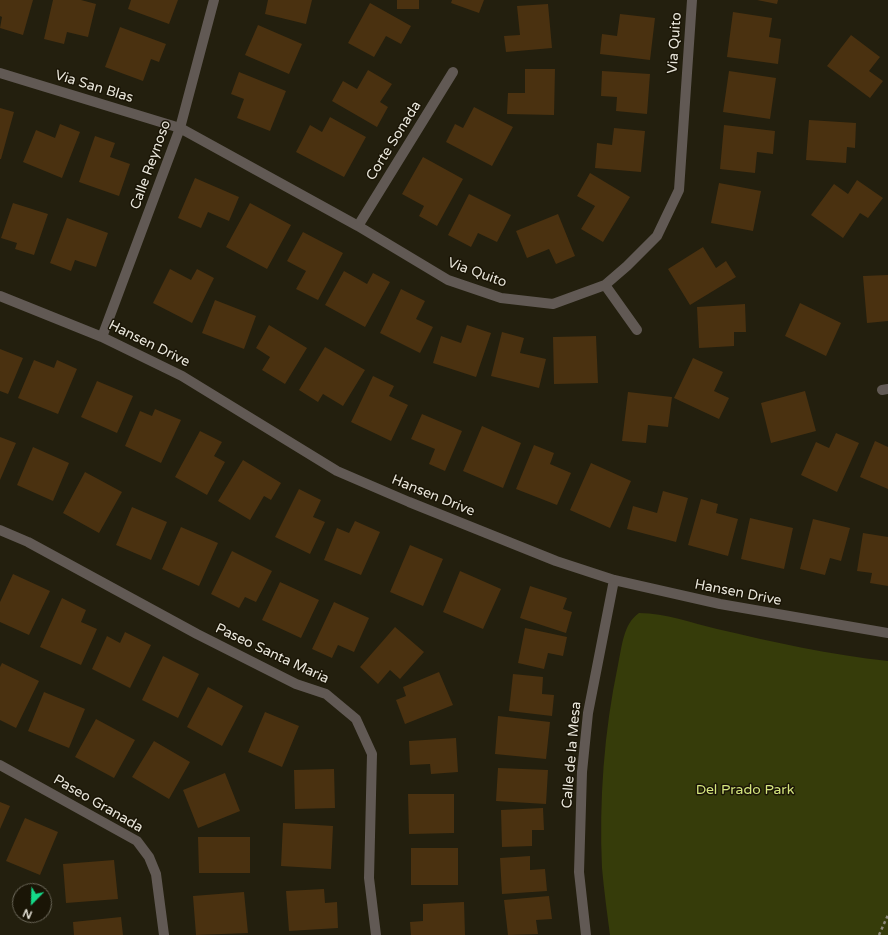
<!DOCTYPE html>
<html>
<head>
<meta charset="utf-8">
<style>
	body { margin:0 }
	#map { position:relative; width:888px; height:935px; overflow:hidden; background:#231f0e; font-family:"Varela Round",sans-serif }
	canvas { display:block }
	.north { position:absolute; left:12px; top:883px; width:40px; height:40px; box-sizing:border-box; background:#1a1506; border:1px solid #6d695b; border-radius:50%; rotate:203deg; font-size:11px; font-weight:700; line-height:16px; text-align:center; color:#e9e6db }
	.north::after { content:''; display:block; margin:auto; width:14px; height:18px; background:#15d989; clip-path:polygon(50% 0,100% 100%,50% 72%,0 100%) }
</style>
</head>
<body>
<div id="map">
<canvas width="888" height="935"></canvas>
<div class="north">N</div>
</div>
<script>
const context = document.querySelector('canvas').getContext('2d');
context.lineJoin = 'round';
function paint(path, color) { context.fillStyle = color; context.fill(path, 'evenodd'); }
function trace(path, color, width, dash) { context.strokeStyle = color; context.lineWidth = width; context.lineCap = dash ? 'butt' : 'round'; context.setLineDash(dash || []); context.stroke(path); }
function label(font, color, halo, rows, align = 'center') {
  context.font = font + ' "Varela Round",sans-serif'; context.lineWidth = 3; context.setLineDash([]); context.textBaseline = 'middle'; context.strokeStyle = halo; context.fillStyle = color; for (const [text, x, y, turn = 0] of rows) {
    context.save(); context.translate(x, y); context.rotate((+turn || 0) * Math.PI / 180); context.textAlign = isNaN(turn) ? turn : align; if (halo) context.strokeText(text, 0, 0); context.fillText(text, 0, 0); context.restore();
  }
}
paint(new Path2D(`
	M639,613C666,613 691,623 717,629C773,642 831,655 888,661V935H610C607,913 604,890 602,868C599,801 604,731 618,665C622,647 623,624 639,613Z`), '#363c0a');
paint(new Path2D(`
	M0,0H33L23,35L0,28L2,17L0,16Z
	M53,0H81L96,4L88,37L67,32L64,44L44,39Z
	M131,0H178L169,24L128,9Z
	M268,0H312L306,24L265,14Z
	M397,0H419V9H397Z
	M452,0H484L479,13L451,3Z
	M757,0H778L777,4Z
	M370,3L411,26L401,44L386,36L374,57L348,43Z
	M548,4L552,48L506,52L504,36L520,35L517,6Z
	M733,12L772,18L769,37L781,39L778,64L727,57Z
	M620,14L655,18L650,60L600,54L602,34L617,36Z
	M258,25L302,44L289,74L245,55Z
	M120,27L166,44L159,62L151,59L143,81L105,67Z
	M851,35L880,57L869,71L883,81L870,98L827,66Z
	M525,69H555L554,115L507,114L508,93H525Z
	M368,70L392,84L380,102L388,107L377,127L332,101L343,81L357,89Z
	M602,71L650,74L647,114L616,111L617,97L601,96Z
	M729,71L776,78L770,119L723,112Z
	M239,72L286,91L270,131L237,118L244,99L231,94Z
	M474,107L513,127L492,166L446,142L455,124L463,128Z
	M0,108L14,112L1,159H0Z
	M330,117L366,137L344,177L296,152L310,125L322,132Z
	M809,120L856,123L855,148L847,147L846,163L806,160Z
	M60,124L80,132L62,178L23,162L36,130L55,138Z
	M724,125L775,131L773,154L757,152L755,173L720,169Z
	M614,128L645,131L641,172L595,168L597,143L612,145Z
	M95,136L115,143L110,157L130,164L119,196L79,182Z
	M423,157L463,179L437,226L419,216L424,206L402,194Z
	M590,173L630,197L603,242L581,229L595,206L577,196Z
	M195,178L239,197L229,221L208,212L201,228L178,218Z
	M857,180L883,198L868,218L860,213L843,238L811,215L834,184L848,194Z
	M719,183L761,191L753,231L711,223Z
	M469,194L511,215L497,242L478,233L471,247L448,235Z
	M13,203L48,214L34,255L15,249L17,243L1,238Z
	M250,203L291,225L267,269L226,247Z
	M558,214L575,256L556,264L549,249L527,258L516,231Z
	M67,218L108,233L96,267L75,260L71,271L50,263Z
	M303,232L343,253L318,300L296,289L306,271L287,261Z
	M703,247L716,268L726,261L736,277L690,305L668,269Z
	M170,269L191,280L197,269L214,278L192,323L153,303Z
	M344,271L367,284L373,273L390,282L365,327L325,305Z
	M888,275V321L867,323L863,276Z
	M401,289L425,301L416,319L433,327L420,353L380,333Z
	M215,300L256,316L244,349L202,333Z
	M800,303L841,323L826,356L785,336Z
	M745,304L746,332H734V346L699,348L697,307Z
	M269,325L307,348L285,384L262,370L270,357L256,348Z
	M467,325L491,333L476,377L433,363L441,336L461,343Z
	M502,332L524,338L520,353L546,359L539,388L491,376Z
	M596,336L598,383L554,384L553,337Z
	M325,347L365,370L343,406L323,394L318,402L299,390Z
	M0,349L23,358L8,394L0,391Z
	M693,358L723,372L714,391L729,398L719,419L674,398Z
	M34,360L54,368L57,360L77,369L58,414L18,398Z
	M373,376L394,386L389,396L408,405L391,441L351,422Z
	M97,381L133,396L117,433L81,417Z
	M805,391L816,431L771,443L761,403Z
	M628,392L672,397L668,427L648,425L646,443L622,441Z
	M155,409L181,420L161,463L125,446L140,411L152,416Z
	M422,414L462,431L445,471L429,464L435,449L411,439Z
	M482,426L521,443L503,488L463,471Z
	M200,431L222,442L214,456L225,462L207,495L175,477Z
	M836,433L859,443L837,492L801,475L816,442L829,448Z
	M0,437L16,443L0,480Z
	M875,441L888,447V489L860,477Z
	M534,445L554,453L550,464L571,473L557,505L516,489Z
	M33,447L69,463L53,501L17,485Z
	M243,460L281,483L271,500L264,496L250,520L218,501Z
	M591,463L631,481L610,528L570,510Z
	M85,472L122,492L99,533L63,513Z
	M299,489L321,500L313,517L325,522L310,554L275,537Z
	M663,491L688,498L676,542L627,529L633,506L657,513Z
	M701,499L718,504L716,513L738,519L728,556L688,545Z
	M132,507L167,522L151,560L116,545Z
	M750,518L793,528L784,569L741,559Z
	M813,519L850,528L841,561L830,558L825,575L800,569Z
	M355,521L380,532L361,575L324,560L337,528L349,533Z
	M181,527L218,543L199,586L162,569Z
	M863,533L888,537V586L870,583L872,573L857,571Z
	M410,545L443,559L423,606L390,592Z
	M232,551L272,571L256,602L245,597L239,608L211,594Z
	M460,571L501,589L483,629L443,612Z
	M13,574L50,591L29,635L0,622V602Z
	M280,582L319,600L301,638L262,620Z
	M530,586L567,598L563,609L572,612L566,633L520,618Z
	M62,598L86,610L81,622L97,629L81,665L40,647Z
	M334,602L369,618L354,652L338,645L332,658L312,649Z
	M395,627L424,652L400,679L390,670L378,684L360,667Z
	M525,628L567,637L563,656L548,653L544,669L518,663Z
	M125,632L151,645L130,688L92,669L107,636L120,643Z
	M163,656L199,674L178,718L142,700Z
	M2,663L39,681L16,728L0,720V667Z
	M439,672L453,705L405,724L396,700L406,696L403,687Z
	M513,674L543,677L542,694L554,695L552,716L509,711Z
	M208,687L243,706L222,746L187,727Z
	M44,692L85,709L69,748L28,731Z
	M265,712L299,726L282,767L248,752Z
	M498,716L550,722L546,759L495,754Z
	M96,719L135,740L114,778L75,757Z
	M456,738L458,772L431,774L430,764L410,765L409,741Z
	M154,741L190,762L169,799L132,777Z
	M498,768L548,770L546,804L496,801Z
	M334,769L335,808L295,809L294,770Z
	M225,773L240,811L198,828L183,790Z
	M408,794H454V833L409,834Z
	M0,802L10,806L0,829Z
	M543,808L544,830H532V846L502,847L501,810Z
	M25,818L58,832L40,875L6,861Z
	M283,823L333,826L331,869L281,866Z
	M198,837H250V873H199Z
	M411,848H458V885H411Z
	M530,856V870L545,869L547,891L502,894L500,858Z
	M114,860L118,899L66,903L63,864Z
	M324,889L325,903L337,902L338,928L289,931L286,891Z
	M244,892L248,933L196,935L193,896Z
	M549,896L552,919L536,920L538,934L508,935L504,900Z
	M464,902L465,935H411L410,922L423,921V904Z
	M121,917L123,935H74L73,922Z`), '#4a3110');
trace(new Path2D(`
	M879,935L888,915`), '#8c887a', 2.5, [3, 3]);
trace(new Path2D(`
	M0,73L180,128L358,226L448,280L501,298L553,304L605,285L627,266L657,236L679,190L692,0
	M358,226L453,72
	M605,285L637,330
	M0,296L102,337L182,376L337,471L409,502L556,561L614,580L720,604L888,633
	M102,337L180,128L214,0
	M882,390L888,389
	M0,530L28,542L197,634L296,684L326,694L356,719L372,754L369,878L376,935
	M0,765L137,841L149,857L156,874L164,935
	M586,935L579,872L582,772L588,713L614,580`), '#615954', 10);
label('14px', '#e9e6db', '#1a1506', [
	["Via Quito",675,43,-86],
	["Via San Blas",94,87,17],
	["Corte Sonada",394,141,-58],
	["Calle Reynoso",151,165,-70],
	["Via Quito",477,273,20],
	["Hansen Drive",149,344,26],
	["Hansen Drive",433,496,22],
	["Hansen Drive",738,593,11],
	["Paseo Santa Maria",272,654,25],
	["Calle de la Mesa",572,755,-85],
	["Paseo Granada",98,804,30]
]);
label('14px', '#d5e57e', '#1a1506', [
	["Del Prado Park",745,790]
]);
</script>
</body>
</html>
